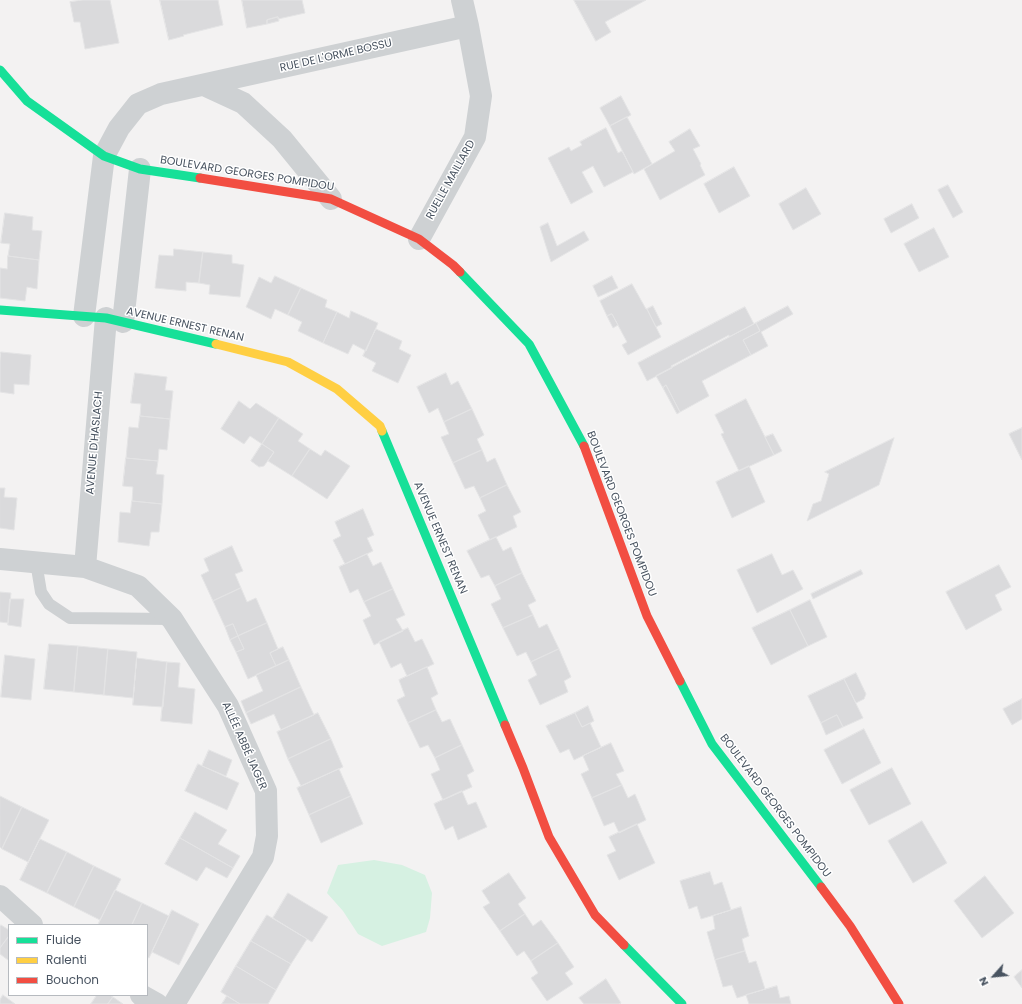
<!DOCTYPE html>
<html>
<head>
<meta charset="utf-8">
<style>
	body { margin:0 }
	#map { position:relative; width:1022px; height:1004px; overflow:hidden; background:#f3f2f2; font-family:Poppins,sans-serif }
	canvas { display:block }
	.legend { position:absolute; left:8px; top:924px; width:140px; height:72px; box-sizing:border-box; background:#fff; border:1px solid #b6babf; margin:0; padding:5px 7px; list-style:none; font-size:12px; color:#485360 }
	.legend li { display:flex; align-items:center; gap:8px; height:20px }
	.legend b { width:20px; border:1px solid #b6babf }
	.north { position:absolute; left:974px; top:956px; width:40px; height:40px; -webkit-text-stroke:3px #fff; paint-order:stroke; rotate:243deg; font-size:11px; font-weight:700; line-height:16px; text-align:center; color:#485360 }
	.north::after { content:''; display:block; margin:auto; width:14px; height:18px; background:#485360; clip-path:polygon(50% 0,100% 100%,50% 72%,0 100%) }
</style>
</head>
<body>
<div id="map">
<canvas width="1022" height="1004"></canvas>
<ul class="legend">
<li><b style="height:5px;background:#16e098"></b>Fluide</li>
<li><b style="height:5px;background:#ffcf43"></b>Ralenti</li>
<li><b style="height:5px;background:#f24e42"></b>Bouchon</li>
</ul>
<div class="north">N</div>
</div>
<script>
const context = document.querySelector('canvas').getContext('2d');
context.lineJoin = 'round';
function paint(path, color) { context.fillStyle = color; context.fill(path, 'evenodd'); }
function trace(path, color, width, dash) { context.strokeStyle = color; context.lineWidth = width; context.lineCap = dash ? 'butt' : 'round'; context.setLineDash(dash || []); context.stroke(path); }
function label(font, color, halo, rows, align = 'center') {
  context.font = font + ' Poppins,sans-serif'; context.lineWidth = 3; context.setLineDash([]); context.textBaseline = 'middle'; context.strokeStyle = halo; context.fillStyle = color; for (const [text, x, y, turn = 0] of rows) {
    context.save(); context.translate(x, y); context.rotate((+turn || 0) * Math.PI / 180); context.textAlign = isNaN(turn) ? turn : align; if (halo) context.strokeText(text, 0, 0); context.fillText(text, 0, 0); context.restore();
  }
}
paint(new Path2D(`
	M374,860L402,865L425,875L432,893L430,918L426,932L382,946L358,934L343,911L327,893L338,865Z`), '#d6f1e2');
const building = new Path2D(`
	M83,0H110L119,43L85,49L80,22H74L70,2Z
	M160,0H218L223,25L183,35L184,36L169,40Z
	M242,0H302L305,13L278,19V17L267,20V24L247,28Z
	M574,0H646L605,22L611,32L596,41Z
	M278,17L279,21L267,24V20Z
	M621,96L631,115L610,126L600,108Z
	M627,117L652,164L634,174L610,126Z
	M606,128L618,153L622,151L633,172L604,187L593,166L582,172L593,192L571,204L548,158L569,147L571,151L582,145L580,142Z
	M690,129L700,146L693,149L701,164L700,165L705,175L660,200L644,169L675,151L669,142Z
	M734,167L750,196L719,213L704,184Z
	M948,185L963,212L953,218L938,190Z
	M806,188L821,214L793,230L779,204Z
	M912,204L919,218L891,233L884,219Z
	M5,213L33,217L32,230L42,231L39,260L8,256L10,244L1,243Z
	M548,223L557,246L584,231L589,240L551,262L540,227Z
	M934,228L949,257L919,272L904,244Z
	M174,249L203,252L199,283L186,282V291L155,288L159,255L173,256Z
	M203,252L232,255V263L244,265L240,297L209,294L210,285L199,283Z
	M8,256L39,260L37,289L27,287L25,301L0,298V268L7,269Z
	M275,276L301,288L288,315L275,309L271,319L246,307L259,277L271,283Z
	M612,276L618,288L598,297L593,286Z
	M632,284L646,309H647L661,337L628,355L622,345L627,342L612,314L607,316L600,301Z
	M301,288L327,300L325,307L337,312L323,343L298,331L302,322L288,315Z
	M653,306L662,324L656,327L647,309Z
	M788,306L793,314L761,332L768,346L751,355L743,340L760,331L756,323Z
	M745,307L754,324L729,337V335L671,366L672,368L647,381L638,363Z
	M351,311L378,323L366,351L353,344L348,354L323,343L337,312L349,318Z
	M612,314L618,325L613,328L607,316Z
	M756,323L760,331L743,340L751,355L702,381L709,396L680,412L666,385L663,388L656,376Z
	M376,329L402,341L399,349L411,355L398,383L372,371L376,363L363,356Z
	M1,352L31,355L29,385L14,384V394L0,392V361Z
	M135,373L167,377L165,390L173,391L170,419L140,416L141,404L131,403Z
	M446,373L451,385L458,381L472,409L444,422L438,408L429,413L417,387Z
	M666,385L680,412L677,414L663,388Z
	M746,399L774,455L739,471L721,434L724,433L715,415Z
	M239,401L250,409L256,403L279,418L262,444L250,436L244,444L221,429Z
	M472,409L484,435L477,439L482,450L453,463L441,437L449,434L444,422Z
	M140,416L170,419L167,450L159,449L158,461L126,458L129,427L138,428Z
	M279,418L303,434L298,441L310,449L292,476L268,461L274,452L262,444Z
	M1022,428V460L1009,434Z
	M773,434L782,451L774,455L765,437Z
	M894,438L879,485L807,521L813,504L821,501L829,474L825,472Z
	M262,444L274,452L264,466L259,467L251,461Z
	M310,449L321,456L325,450L350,466L327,499L292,476Z
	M482,450L487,462L495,458L507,485L480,498L474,486L465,489L453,463Z
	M126,458L158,461L156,474L164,475L162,504L132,501L133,487L123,486Z
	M749,466L765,502L732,518L716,482Z
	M507,485L521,512L513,516L517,527L490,540L478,515L486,511L480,498Z
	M0,488H5L4,497L17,498L14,530L0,528Z
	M132,501L162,504L159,532H151L149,546L118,542L120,512L130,513Z
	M363,509L374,535L367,538L373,551L345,564L333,540L341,536L335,522Z
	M496,537L503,551L511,547L522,573L495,586L489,575L481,578L467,551Z
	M232,546L243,571L235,574L241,588L213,601L201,575L209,571L204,559Z
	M367,554L373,566L381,562L393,589L364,602L358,589L350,593L339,567Z
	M772,554L782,575L793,570L803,589L757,613L737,570Z
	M999,565L1011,587L995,595L1002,610L966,630L946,592Z
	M861,570L863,574L813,599L811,594Z
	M522,573L536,601L528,605L533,615L503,628L491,604L501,599L495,586Z
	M241,588L247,602L256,598L267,623L238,636L233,624L225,627L213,601Z
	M393,589L405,615L396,619L403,631L374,645L363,620L371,616L364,602Z
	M0,592L11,593L8,623L0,622Z
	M10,599H24L21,627L8,625Z
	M810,600L827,637L808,646L790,610Z
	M790,610L808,646L771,665L752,628Z
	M533,615L539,628L547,624L559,649L531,662L526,652L517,656L503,628Z
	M267,623L278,649L270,653L276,666L248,679L236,652L244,649L238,636Z
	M233,624L238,636L230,640L225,627Z
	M408,628L415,642L422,639L434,664L407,676L401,663L391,668L379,642Z
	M238,636L244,649L236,652L230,640Z
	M49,644L78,646L74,692L44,689Z
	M78,646L108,649L104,695L74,692Z
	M283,647L289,660L276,666L270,653Z
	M108,649L137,652L133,698L104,695Z
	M559,649L571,677L564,681L568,692L540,705L528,680L537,675L531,662Z
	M5,655L35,659L31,700L1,697Z
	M137,658L167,662L163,707L133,705Z
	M289,660L301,687L246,713L241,701L263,691L256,675Z
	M167,662L180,663L178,687L195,689L192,724L161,721Z
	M427,667L438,694L431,698L436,710L408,723L397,700L405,696L399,680Z
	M856,673L866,694L864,699L856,703L844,679Z
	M844,679L863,718L843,727L837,715L821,723L808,696Z
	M301,687L314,715L281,730L274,714L251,724L246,713Z
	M1022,699V719L1012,725L1003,709Z
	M588,706L594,721L582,727L575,713Z
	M436,710L442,722L450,719L462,745L435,758L428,745L420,748L408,723Z
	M318,713L331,739L288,759L277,732Z
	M575,713L582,727L590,723L601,747L574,760L569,749L560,753L546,726Z
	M837,715L843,727L826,735L821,723Z
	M864,729L881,763L842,784L824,750Z
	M331,739L343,767L301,786L288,759Z
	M611,743L624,771L616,774L622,785L592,798L581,774L589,770L583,756Z
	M462,745L474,771L467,775L472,787L443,800L431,774L440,770L435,758Z
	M209,750L232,760L226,776L202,766Z
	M198,764L239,783L227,810L185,791Z
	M892,768L911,804L869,825L850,790Z
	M339,769L351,796L309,815L297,788Z
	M622,785L628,798L635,794L646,820L619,833L614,822L604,826L592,798Z
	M462,791L468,805L476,802L487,827L458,840L453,826L445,830L434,804Z
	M0,796L22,807L2,849L0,847Z
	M351,796L363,824L321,843L309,815Z
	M22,807L49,820L28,862L2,849Z
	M195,812L227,830L218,844L240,856L233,868L180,838Z
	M922,821L947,863L913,883L888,841Z
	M637,824L655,863L619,880L607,855L616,851L609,837Z
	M180,838L233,868L227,878L206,867L197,881L165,864Z
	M40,839L67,852L47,893L20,880Z
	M67,852L94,866L74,907L47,893Z
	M94,866L121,879L100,920L74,907Z
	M710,872L714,885L722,882L731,910L701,919L697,906L689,909L680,881Z
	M509,873L526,898L518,904L525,914L500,931L483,907L490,903L482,891Z
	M985,876L1014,913L982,938L954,901Z
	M115,890L142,903L132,925H98Z
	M288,893L328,917L312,942L273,918Z
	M142,903L169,916L149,958L147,957V925H132Z
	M741,907L749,936L742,939L745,951L715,960L707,932L715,929L713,916Z
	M172,910L199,924L179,965L152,952Z
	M525,914L533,926L541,920L558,943L531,961L524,951L517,956L500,931Z
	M267,915L307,939L291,964L251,941Z
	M1,925L9,930V936L0,948V926Z
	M9,936V959L8,960L0,954V948Z
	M251,941L291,964L276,990L236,966Z
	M558,943L574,967L565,973L573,984L547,1001L531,978L538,973L531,961Z
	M745,951L749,963L756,961L765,989L737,998L732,985L723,987L715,960Z
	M236,966L276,990L268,1004H240L221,992Z
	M1022,970V988L1014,977Z
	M606,979L621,1003L619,1004H584L579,998Z
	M777,986L780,998L789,996L791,1004H749L746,995Z
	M3,995L15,1004H0V1000Z
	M97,995H110L113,997L108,1004H91Z
	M227,996L240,1004H222Z
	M113,997L123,1004H108Z`);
paint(building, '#dadadc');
trace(building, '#e4e4e5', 1);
trace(new Path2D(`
	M36,562L41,592L49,604L70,618L171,619`), '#ced1d3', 12);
trace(new Path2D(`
	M204,85L243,103L282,139L331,199
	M419,239L475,137L481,96L468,26L462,0
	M84,316L104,156L119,128L138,104L161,94L468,26
	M123,322L140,169
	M0,559L85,567L138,586L172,619L228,706L266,791L267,836L263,857L174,1004
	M85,567L106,318
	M0,896L32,925
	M141,995L157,1004`), '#ced1d3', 22);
trace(new Path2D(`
	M0,70L27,101L104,156L140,169L200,178
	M460,272L529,344L584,446
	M0,310L106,318L216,344
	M382,431L505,725
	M680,681L712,744L821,887
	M624,945L682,1004`), '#16e098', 9);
trace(new Path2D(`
	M216,344L288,362L337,389L380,426L382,431`), '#ffcf43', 9);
trace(new Path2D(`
	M200,178L331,199L419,239L453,265L460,272
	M584,446L647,616L680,681
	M505,725L523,768L549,837L595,915L624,945
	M821,887L850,926L899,1004`), '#f24e42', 9);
label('11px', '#485360', '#fff', [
	["RUE DE L'ORME BOSSU",336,56,-13],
	["BOULEVARD GEORGES POMPIDOU",247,174,9],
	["RUELLE MAILLARD",451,180,-61],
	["AVENUE ERNEST RENAN",185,325,13],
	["AVENUE D'HASLACH",95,443,-85],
	["BOULEVARD GEORGES POMPIDOU",621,514,69],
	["AVENUE ERNEST RENAN",440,538,67],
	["ALLÉE ABBÉ JAGER",244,746,66],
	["BOULEVARD GEORGES POMPIDOU",775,806,53]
]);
</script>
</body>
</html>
